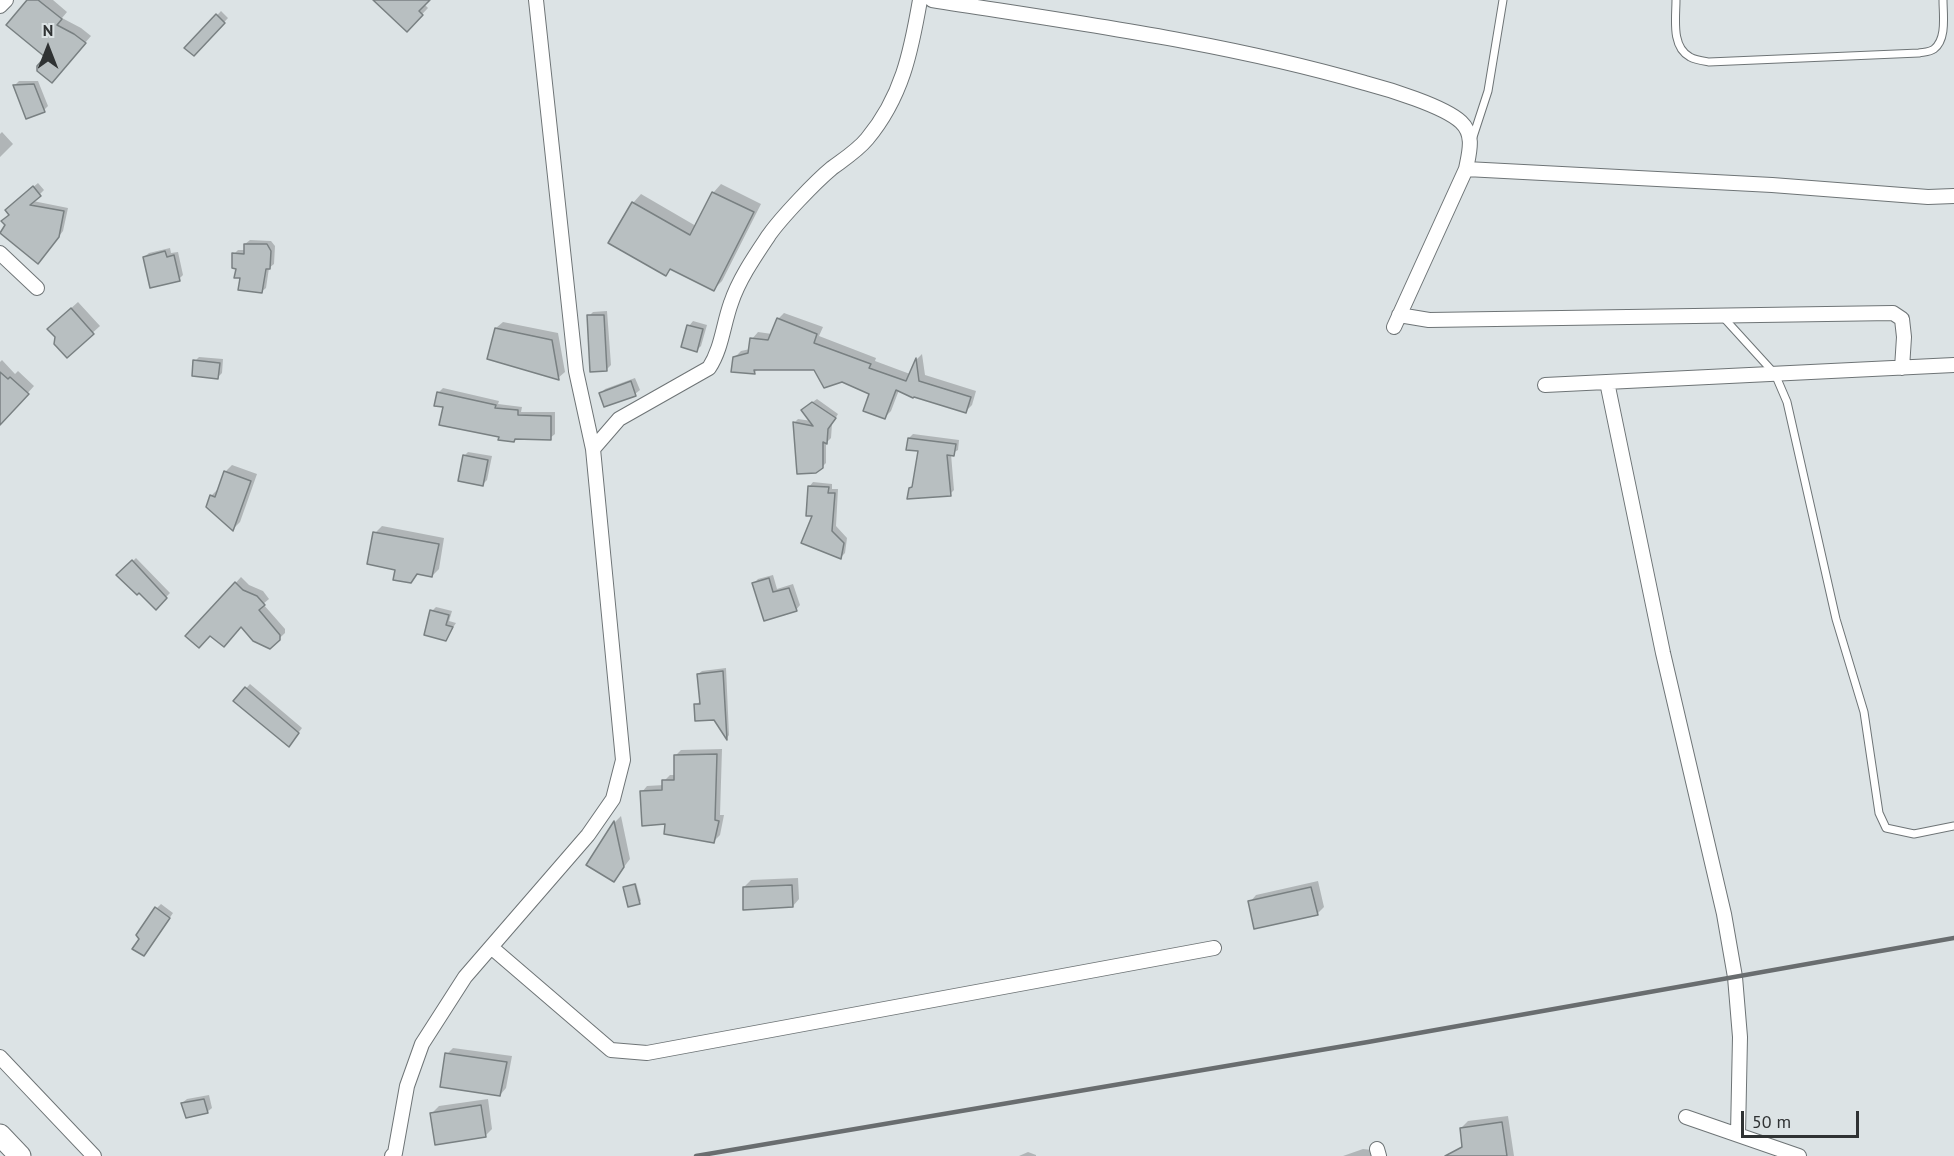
<!DOCTYPE html>
<html>
<head>
<meta charset="utf-8">
<style>
	body { margin:0 }
	#map { position:relative; width:1954px; height:1156px; overflow:hidden; background:#dce3e5; font-family:"PT Sans",sans-serif }
	canvas { display:block }
	.north { position:absolute; left:18px; top:18px; width:60px; height:60px; -webkit-text-stroke:4px #dce3e5; paint-order:stroke; rotate:0deg; font-size:16px; font-weight:700; line-height:24px; text-align:center; color:#2f3233 }
	.north::after { content:''; display:block; margin:auto; width:21px; height:27px; background:#2f3233; clip-path:polygon(50% 0,100% 100%,50% 72%,0 100%) }
	.scale { position:absolute; left:1741px; top:1111px; width:118px; height:27px; box-sizing:border-box; border:3px solid #2f3233; border-top:0; padding-left:8px; font-size:18px; line-height:21px; white-space:nowrap; color:#2f3233; -webkit-text-stroke:4px #dce3e5; paint-order:stroke }
</style>
</head>
<body>
<div id="map">
<canvas width="1954" height="1156"></canvas>
<div class="north">N</div>
<div class="scale">50 m</div>
</div>
<script>
const context = document.querySelector('canvas').getContext('2d');
context.lineJoin = 'round';
function paint(path, color) { context.fillStyle = color; context.fill(path, 'evenodd'); }
function trace(path, color, width, dash) { context.strokeStyle = color; context.lineWidth = width; context.lineCap = dash ? 'butt' : 'round'; context.setLineDash(dash || []); context.stroke(path); }
paint(new Path2D(`
	M29,0H53L67,12L62,18L81,28L91,36L58,74L47,57Z
	M375,0H428L424,4L428,8L407,30Z
	M221,11L228,18L194,54L187,48Z
	M19,81H38L48,106L44,110L15,85Z
	M2,132L13,144L0,157V134Z
	M38,183L44,190L33,201L68,208L63,231L42,258L7,225L11,206Z
	M721,184L761,204L722,281L714,289L672,268L666,274L633,203L641,194L696,226L713,193Z
	M250,240L271,241L275,246L274,264L269,268L266,288L261,292L241,277L234,254L238,250H245V244Z
	M170,248L171,253L178,252L183,275L179,279L144,257L149,253Z
	M78,302L100,326L67,356L56,322Z
	M607,311L611,365L606,370L589,316L593,312Z
	M784,313L823,327L819,336L876,358L875,361L910,374L917,359L922,354L925,375L976,391L972,405L965,412L899,390L891,411L885,417L871,393L815,369L759,368L755,372L733,370L734,358L741,351L750,349L752,339L758,332L772,334L778,319Z
	M693,321L707,325L701,346L697,350L689,326Z
	M503,322L558,333L565,372L558,378L496,328Z
	M199,357L223,359L222,373L217,378L195,361Z
	M2,360L15,374L18,371L34,386L0,424V362Z
	M635,378L640,390L635,394L605,405L601,393L605,389Z
	M443,388L499,401L498,404L522,407L521,412H555V434L550,438H517L514,440L500,436L438,393Z
	M817,399L838,414L832,424L831,438L826,443V463L822,467L794,423L798,419L812,421L807,406Z
	M913,434L959,440L958,450L951,454L954,490L950,494L914,486L920,450L909,438Z
	M468,452L492,456L487,480L483,484L464,456Z
	M232,465L257,474L240,522L233,529L211,496L218,489L225,472Z
	M813,482L832,484V489H838L836,526L847,538L845,553L841,557L809,487Z
	M382,526L444,538L439,569L432,576L418,573L411,581L397,568L375,533Z
	M136,558L170,593L156,607L119,575Z
	M773,575L777,589L793,584L800,605L796,610L754,583L758,579Z
	M241,577L249,585L263,591L269,599L263,604L285,629V633L270,647L241,625L210,634L188,636Z
	M436,607L452,611L449,621L456,623L445,639L432,611Z
	M726,668L729,735L727,738L715,719L695,705L701,701L698,674L702,671Z
	M250,684L302,728L293,740L235,701Z
	M722,749L720,815H724L720,835L714,841L667,823L642,792L647,786L664,785V781L670,775H676L675,756L681,750Z
	M621,816L630,859L614,880L589,865L615,822Z
	M798,878L799,899L793,906L744,887L751,880Z
	M1318,881L1324,907L1317,914L1250,902L1256,895Z
	M636,883L641,901L639,902L625,888Z
	M161,904L173,913L148,950L141,939L157,908Z
	M453,1048L512,1056L506,1088L500,1095L447,1054Z
	M209,1095L212,1108L207,1112L182,1103L187,1099Z
	M488,1099L492,1129L486,1135L432,1113L439,1106Z
	M1508,1116L1514,1156H1459L1458,1150L1463,1145L1461,1128L1468,1121Z
	M1363,1149L1372,1150L1374,1156H1343Z
	M1028,1152L1036,1155V1156H1019Z`), '#0003');
const building = new Path2D(`
	M27,0H38L62,19L57,25L74,34L86,43L52,83L37,71V66L45,57L6,25Z
	M373,0H430L419,11L423,15L407,32Z
	M216,14L225,23L194,56L184,48Z
	M34,84L45,112L26,119L13,85Z
	M33,186L41,196L30,205L64,211L59,237L38,264L0,233L5,225L1,221L9,215L5,210Z
	M712,192L754,212L714,291L670,269L666,276L608,243L632,202L690,235Z
	M244,244H267L271,251L270,269H266L262,293L238,290L240,278H234L236,269L232,268V253L244,254Z
	M165,251L167,257L174,255L180,281L150,288L143,257Z
	M71,308L94,334L67,358L54,344L55,337L47,329Z
	M587,315H604L607,371L590,372Z
	M777,318L817,334L814,343L871,364L869,368L906,381L916,358L919,381L971,397L966,413L914,397L913,398L896,390L885,419L863,411L869,394L842,382L824,388L814,370H754L755,374L731,372L733,357L748,353L750,338L768,340Z
	M687,325L703,329L697,352L681,347Z
	M495,328L552,340L559,380L487,359Z
	M193,360L220,363L218,379L192,376Z
	M0,372L8,379L10,377L29,394L0,425Z
	M631,381L636,396L604,407L599,393Z
	M437,392L496,405L495,408L518,410V415L551,416V440L515,439L514,442L498,440L499,437L439,425L443,407L434,406Z
	M812,402L836,418L828,429L827,444L823,442V468L816,473L797,474L793,422L813,426L801,410Z
	M908,438L956,444L954,456L947,455L951,496L907,499L909,488L912,487L918,451L906,450Z
	M463,455L488,460L483,486L458,481Z
	M224,471L251,481L233,531L206,507L210,495L215,497Z
	M808,486L829,487L828,493H835L832,531L844,543L841,559L801,543L812,516H806Z
	M373,532L439,544L432,577L417,574L411,583L393,580L395,570L367,564Z
	M132,560L167,598L156,610L139,593L137,595L116,575Z
	M769,578L773,592L789,588L797,611L764,621L752,583Z
	M235,582L243,590L257,596L265,605L259,610L280,635V640L270,649L253,641L241,627L224,647L210,636L199,648L185,636Z
	M430,610L449,615L446,625L453,627L446,641L424,635Z
	M723,671L727,740L714,720L695,721L694,704H700L697,674Z
	M245,687L299,733L289,747L233,701Z
	M717,754L715,820L719,821L714,843L664,834L665,824L642,826L640,791L662,790V780H674V755Z
	M614,821L624,867L614,882L586,865Z
	M635,884L640,904L628,907L623,887Z
	M792,885L793,907L743,910V887Z
	M1311,887L1318,915L1254,929L1248,901Z
	M155,907L170,918L144,956L132,949L139,939L136,935Z
	M445,1053L507,1062L500,1096L440,1087Z
	M204,1099L208,1113L186,1118L181,1103Z
	M481,1105L486,1137L435,1145L430,1113Z
	M1502,1122L1507,1156H1445L1462,1147L1460,1128Z`);
paint(building, '#b8bfc1');
trace(building, '#798082', 1.5);
const lane = new Path2D(`
	M1676,0C1676,18 1671,47 1690,57C1695,60 1703,61 1709,62L1919,53C1924,52 1930,52 1934,49C1947,39 1943,15 1943,0
	M1472,140L1488,91L1503,0
	M1723,317L1775,374L1787,402L1836,619L1864,712L1879,813L1886,828L1914,834L1954,826`);
const street = new Path2D(`
	M932,0C1077,23 1223,42 1365,83C1388,89 1444,106 1461,122C1475,135 1469,153 1466,169L1394,327
	M0,6L6,0
	M1466,169L1772,185L1928,197L1954,196
	M0,253L37,288
	M1399,315L1429,320L1893,313L1902,319L1904,337L1902,368
	M1607,382L1663,653L1724,914L1735,977L1740,1037L1738,1134
	M1545,385L1954,365
	M593,449L619,419L709,368C722,348 723,325 731,303C739,279 755,256 769,235C781,218 815,182 832,168C844,159 857,151 867,139C902,97 911,52 920,0
	M491,947L611,1050L647,1053L1214,948
	M0,1057L94,1156
	M1686,1117L1799,1156
	M1377,1149L1379,1156
	M392,1156L395,1153L407,1086L422,1044L465,977L588,835L613,799L623,760L593,449L576,371L536,0`);
const primary = new Path2D(`
	M0,1135L20,1156`);
trace(lane, '#6e7476', 9);
trace(street, '#6e7476', 16);
trace(primary, '#6e7476', 23);
trace(lane, '#fff', 7);
trace(street, '#fff', 14);
trace(primary, '#fff', 21);
trace(new Path2D(`
	M696,1156L1368,1042L1954,938`), '#696d6f', 4.5);
</script>
</body>
</html>
